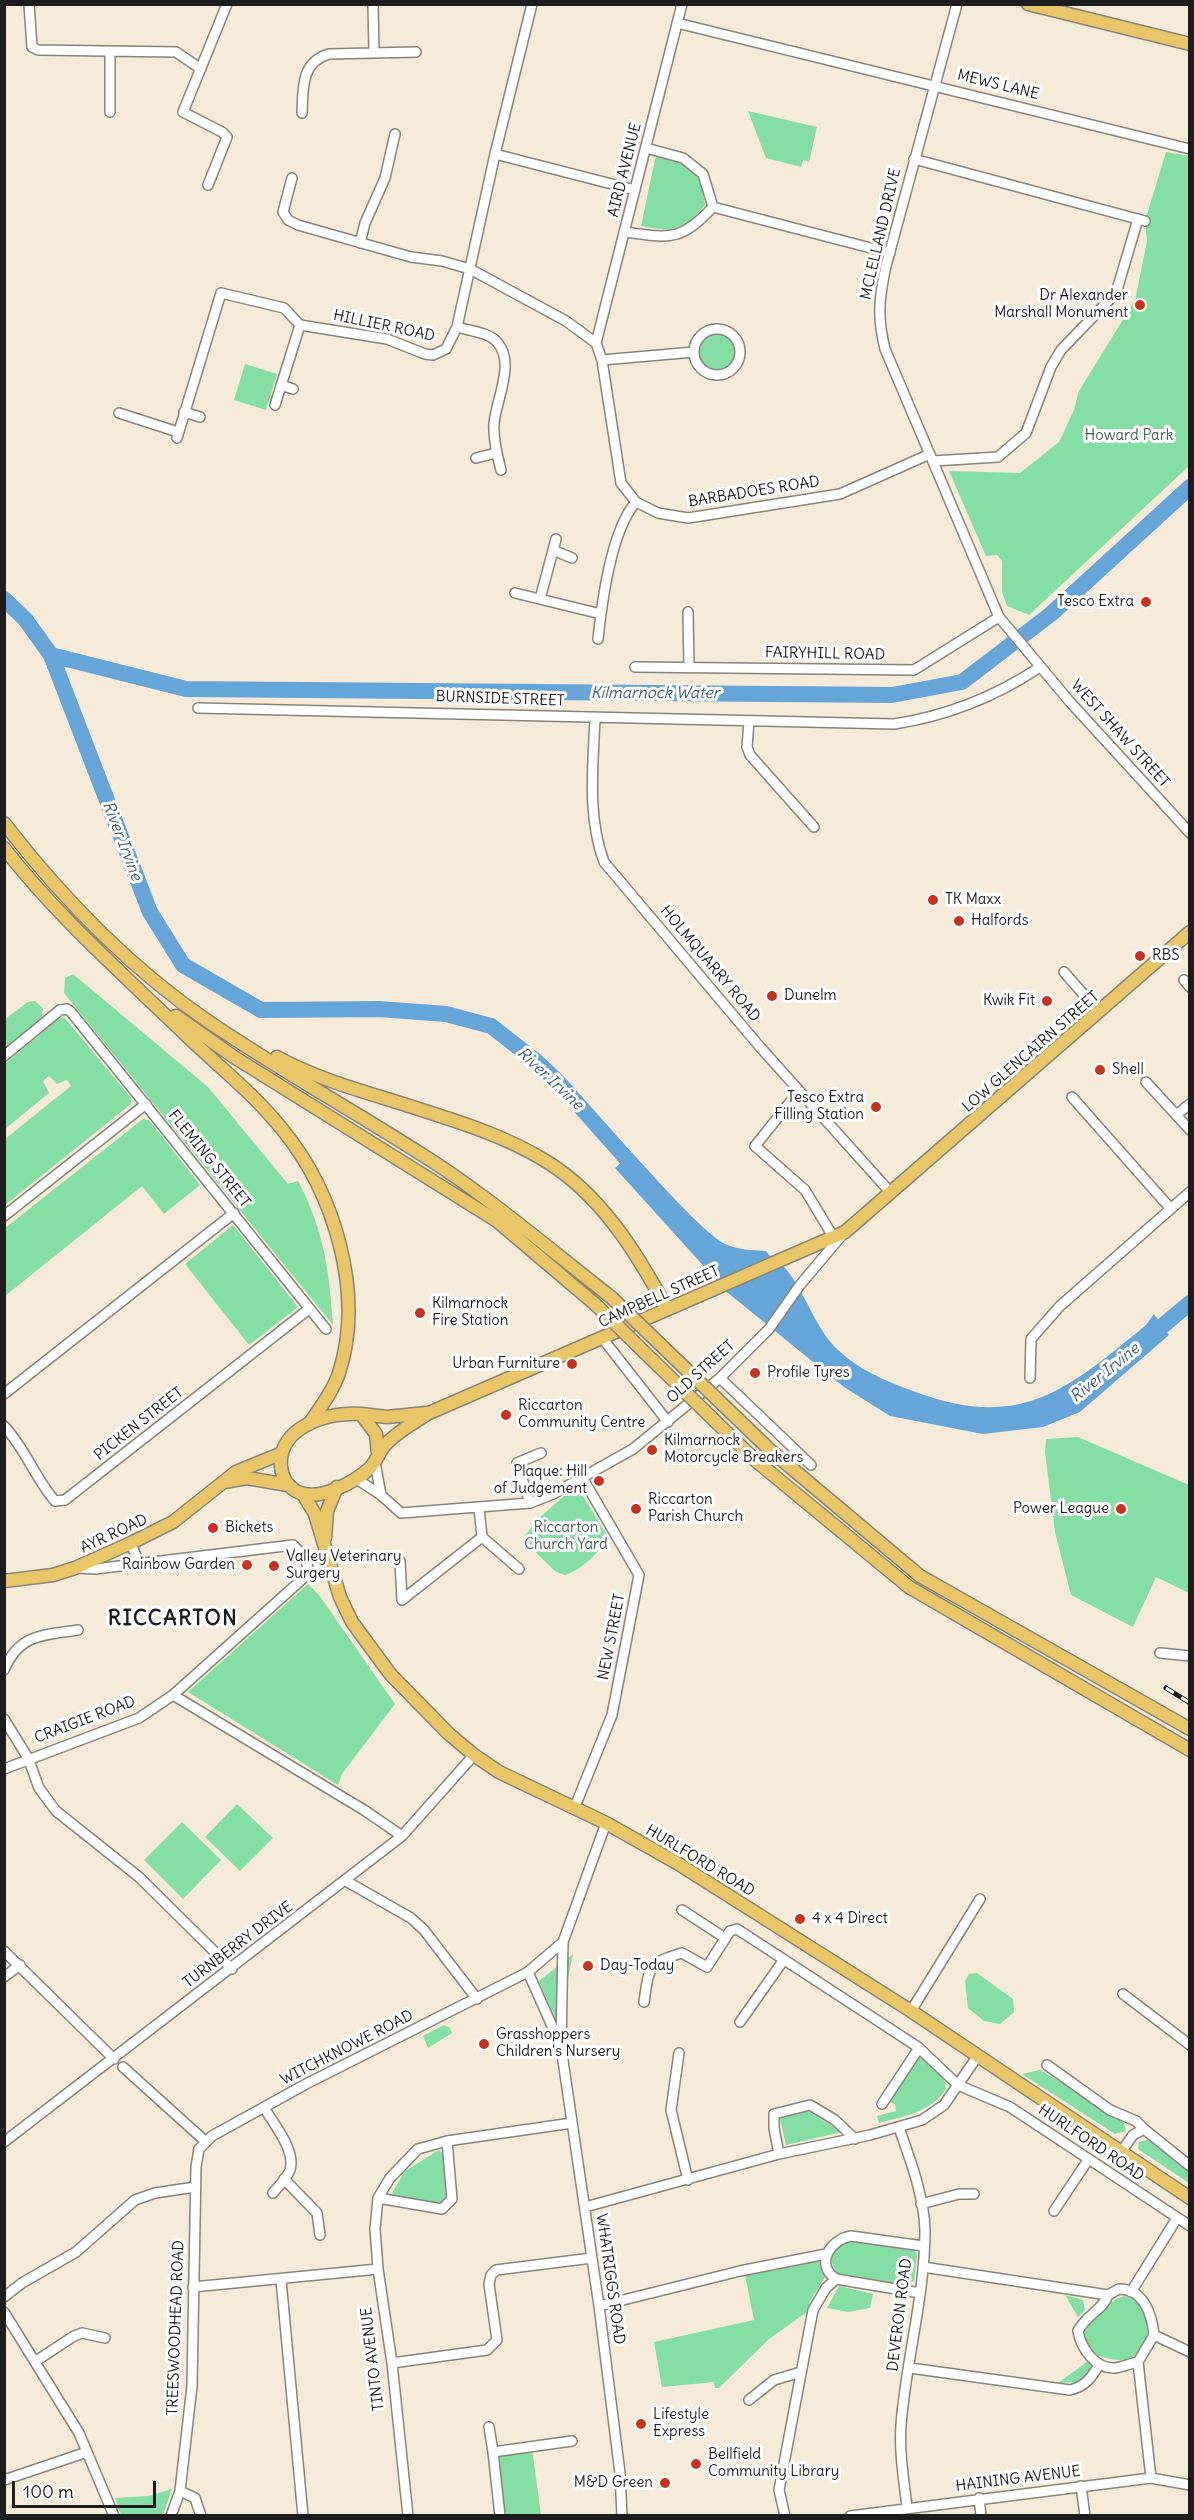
<!DOCTYPE html>
<html>
<head>
<meta charset="utf-8">
<style>
	body { margin:0 }
	#map { position:relative; width:1194px; height:2520px; overflow:hidden; background:#f6ebd8; font-family:Delius,sans-serif }
	canvas { display:block }
	.frame { position:absolute; inset:0; border:6px solid #1c1c1c; pointer-events:none }
	.scale { position:absolute; left:12px; top:2481px; width:144px; height:27px; box-sizing:border-box; border:3px solid #1c1c1c; border-top:0; padding-left:8px; font-size:18px; line-height:21px; white-space:nowrap; color:#1c1c1c; -webkit-text-stroke:4px #fff; paint-order:stroke }
</style>
</head>
<body>
<div id="map">
<canvas width="1194" height="2520"></canvas>
<div class="frame"></div>
<div class="scale">100 m</div>
</div>
<script>
const context = document.querySelector('canvas').getContext('2d');
context.lineJoin = 'round';
function paint(path, color) { context.fillStyle = color; context.fill(path, 'evenodd'); }
function trace(path, color, width, dash) { context.strokeStyle = color; context.lineWidth = width; context.lineCap = dash ? 'butt' : 'round'; context.setLineDash(dash || []); context.stroke(path); }
function label(font, color, halo, rows, align = 'center') {
  context.font = font + ' Delius,sans-serif'; context.lineWidth = 6; context.setLineDash([]); context.textBaseline = 'middle'; context.strokeStyle = halo; context.fillStyle = color; for (const [text, x, y, turn = 0] of rows) {
    context.save(); context.translate(x, y); context.rotate((+turn || 0) * Math.PI / 180); context.textAlign = isNaN(turn) ? turn : align; if (halo) context.strokeText(text, 0, 0); context.fillText(text, 0, 0); context.restore();
  }
}
paint(new Path2D(`
	M748,111L817,127L809,162L803,160L801,167L766,158Z
	M1166,152L1189,156V466L1029,615L1007,606L1002,592V561L997,555L986,556L949,471L1020,473L1059,442L1074,410L1079,391L1135,300L1147,241L1145,221Z
	M656,155C690,166 700,167 705,205C683,232 674,232 641,226Z
	M699 351a19 19 0 1 1 38 0a19 19 0 1 1-38 0Z
	M245,364L277,374L266,410L234,400Z
	M73,974L208,1087L288,1184L298,1181C324,1230 329,1270 333,1325L64,993L65,978Z
	M35,1001L43,1008L42,1017L5,1049V1019L28,1002Z
	M64,1017L131,1098V1104L5,1205V1139L71,1086L67,1080L57,1084L49,1076L43,1081L49,1093L5,1129V1064L58,1019Z
	M143,1119L149,1120L200,1185L164,1214L142,1186L5,1296V1228Z
	M233,1225L298,1307L249,1345L185,1264Z
	M1078,1437L1189,1485V1593L1156,1577L1133,1627L1071,1595L1055,1532L1045,1452L1046,1439Z
	M570,1491L583,1496L607,1535C604,1550 580,1571 565,1575L556,1572L522,1539L539,1518Z
	M308,1584L319,1595L395,1704L342,1774L338,1785L188,1692Z
	M237,1804L273,1838L240,1871L205,1837Z
	M182,1822L221,1860L183,1899L144,1860Z
	M573,1954L558,2024L539,1981Z
	M977,1973L1013,1999L1014,2012L1000,2024L984,2021L968,2008L965,1981L969,1974Z
	M444,2025L450,2028L452,2033L428,2048L423,2036Z
	M919,2058H923L944,2078L946,2089C931,2112 905,2116 879,2123L877,2116L896,2111L895,2104L890,2102L891,2098Z
	M1040,2070L1123,2119L1126,2131L1115,2134L1022,2074Z
	M804,2109L842,2132L786,2145L780,2119L790,2112Z
	M1150,2139L1168,2156L1189,2170V2183L1138,2149L1139,2142Z
	M439,2150L443,2154L446,2198L440,2204L398,2198L392,2193L405,2171Z
	M849,2240L914,2250L917,2254L914,2281L905,2285L838,2274C826,2259 832,2246 849,2240Z
	M800,2262H819L825,2277L810,2301L807,2312L769,2339L719,2388H715L714,2382L662,2387L654,2342L754,2320L745,2275Z
	M839,2286L873,2294L870,2308L848,2312L827,2308Z
	M1065,2295L1083,2300L1085,2310L1078,2317Z
	M1125,2296C1155,2307 1155,2342 1130,2359C1112,2363 1075,2354 1084,2328C1087,2319 1097,2313 1104,2308C1111,2303 1116,2298 1125,2296Z
	M1088,2361L1091,2365L1089,2371L1078,2382L1058,2383Z
	M532,2448L541,2515H501L494,2453Z
	M172,2489L163,2515H121L115,2498L148,2496Z`), '#85dfa5');
paint(new Path2D(`
	M632,1153C653,1175 702,1232 725,1244C739,1250 751,1250 766,1251C772,1260 783,1264 789,1273C807,1297 816,1329 838,1350C859,1370 886,1381 913,1391C1020,1432 1067,1390 1146,1325L1154,1314L1169,1335L1080,1412L1043,1427L983,1434L890,1416L844,1387L728,1293L615,1168Z`), '#65a5d8');
trace(new Path2D(`
	M4,599L25,619L51,655L150,912L183,965L261,1010L379,1009L446,1014L491,1026L536,1061L560,1084L641,1175
	M51,655L186,689L892,695L962,682L1051,614L1190,487
	M1147,1339L1190,1303`), '#65a5d8', 16);
const minor = new Path2D(`
	M29,4L32,47L38,50L176,52L201,69
	M373,4L374,52
	M957,4L886,266C879,298 877,317 885,349L999,617L1070,702L1190,833
	M677,23L1190,149
	M110,52V112
	M302,113C303,88 301,62 329,54L416,52
	M495,154L635,190
	M914,159L1145,221
	M292,178L283,212L288,220L298,225L411,257L442,261L470,269L566,321L596,343
	M208,185L227,137L222,132L183,112L227,4
	M713,207L890,253
	M625,232C670,238 680,242 713,207L703,174L683,158L646,148
	M360,243L365,223L385,178L395,134
	M457,327C470,331 488,332 497,342C516,363 496,399 494,424C493,439 497,455 501,470
	M694 352a23 23 0 1 1 46 0a23 23 0 1 1-46 0Z
	M596,343L602,360L621,483L636,502L658,513L688,518L840,494L930,454
	M596,343L682,4
	M602,360L694,352
	M281,385L293,389
	M275,405L300,325
	M184,412L200,417
	M119,413L178,432
	M177,438L221,293L284,308L300,325L387,339L425,354L433,355L446,349L457,327L495,154L532,4
	M476,458L496,453
	M933,461L998,457L1026,433L1051,367L1061,350L1116,293L1138,219
	M553,550L572,558
	M515,593L601,614
	M540,599L556,539
	M688,612L689,667
	M598,639C602,601 611,530 636,502
	M635,667L914,670L999,617
	M198,708L894,724C947,716 995,697 1040,667
	M595,718C593,767 587,816 604,862L760,1047L891,1193
	M749,721L747,747L750,755L814,827
	M1064,972L1099,1012
	M1184,980L1190,987
	M4,1056L60,1010L67,1009L71,1012L326,1329
	M1146,1082L1190,1130
	M799,1091L755,1146L805,1190L834,1238
	M1072,1097L1171,1209
	M1176,1115L1190,1104
	M4,1216L146,1104
	M603,1339L668,1422
	M720,1378L811,1465
	M1030,1378L1031,1339L1060,1306L1190,1192
	M4,1394L234,1213
	M4,1426C25,1448 35,1478 55,1501L65,1500L309,1309
	M375,1462L381,1495
	M355,1478L381,1495L401,1513L530,1503L553,1494L633,1449L720,1378L769,1329L800,1285L843,1234
	M530,1503L517,1463L541,1453
	M482,1537L519,1569
	M131,1543L139,1564
	M400,1561L402,1600L482,1537L479,1508
	M1160,1653L1190,1656
	M4,1670C19,1634 43,1635 78,1630
	M173,1695L364,1810L402,1836
	M4,1719L28,1758L39,1788L56,1811L139,1877L232,1969
	M4,1769L139,1718L173,1695L308,1574C309,1560 302,1554 293,1545L95,1569L77,1568
	M574,1809L612,1715L639,1575L582,1477
	M606,1823L563,1942L561,2047L599,2306L620,2473L622,2516
	M346,1881L411,1918L424,1930L477,1999
	M682,1910L725,1938
	M4,1951L114,2059
	M528,1972L560,2044
	M4,1977L20,1965
	M1123,1994L1190,2045
	M644,2002C649,1967 648,1963 682,1953L707,1967L730,1931L737,1929L918,2047L958,2085L1010,2107L1190,2226
	M911,2011L980,1899
	M740,2022L783,1961
	M679,2053L671,2110L688,2180
	M1047,2065L1110,2110L1136,2121L1144,2129
	M123,2067L205,2141
	M882,2104L919,2048
	M265,2109C274,2125 296,2150 290,2170C287,2178 279,2186 273,2193
	M899,2128C910,2159 924,2196 925,2230C925,2296 906,2360 901,2425C899,2453 904,2480 907,2507
	M4,2142L402,1836L474,1755
	M1121,2152L1133,2135L1144,2129L1190,2166
	M779,2154L774,2128V2114L810,2105L835,2120L855,2139
	M284,2179L317,2213L320,2235
	M378,2198L442,2209L452,2199L447,2141
	M921,2204L959,2194H974
	M585,2207L779,2154L870,2135L922,2120L944,2105L977,2057
	M1054,2211L1088,2160
	M923,2267L1108,2295
	M281,2280L303,2516
	M193,2287L378,2269
	M1119,2289C1144,2289 1152,2315 1154,2335L1138,2362C1131,2363 1123,2367 1115,2368C1095,2369 1081,2348 1078,2331C1086,2315 1104,2309 1108,2295Z
	M1131,2292L1177,2218
	M920,2293L836,2279C814,2264 831,2239 851,2236L923,2246
	M4,2297L22,2283L76,2252L135,2200L155,2193L195,2187
	M599,2306L740,2271L826,2254
	M4,2312L79,2433L114,2516
	M1154,2335L1190,2352
	M36,2361L74,2336L82,2333L105,2338
	M1138,2362L1151,2478
	M392,2363L487,2350L497,2340L489,2284L491,2275L496,2270L592,2258
	M910,2368L1070,2390C1086,2386 1091,2378 1099,2365
	M749,2400L774,2380L801,2372
	M489,2427L493,2452
	M4,2480L87,2452
	M1081,2486L1085,2516
	M180,2491L195,2498L201,2516
	M979,2498L981,2516
	M171,2516L180,2491L192,2386L196,2167L199,2149L212,2136L306,2084L528,1972L563,1942
	M408,2516L392,2363L378,2269L375,2229L378,2198L390,2178L418,2149L447,2141L572,2123
	M500,2516L493,2452L572,2441
	M785,2516L779,2490L813,2310L826,2288L836,2279
	M850,2516L1151,2478L1190,2485`);
const major = new Path2D(`
	M1028,4L1190,44
	M4,823C62,898 130,968 209,1022C281,1071 358,1113 432,1161C495,1202 553,1252 612,1298
	M4,848C57,916 123,974 185,1034C218,1066 253,1093 282,1129C334,1192 365,1293 339,1373C333,1391 320,1408 309,1424
	M176,1016L234,1057L497,1221L595,1304
	M277,1057C315,1078 358,1090 400,1103C449,1119 500,1133 544,1160C600,1193 637,1253 667,1309
	M361,1414L387,1417L426,1413
	M770,1450L920,1576L1190,1729
	M378,1454L376,1434L361,1414C329,1411 277,1427 281,1467C282,1478 289,1488 298,1492C319,1502 355,1482 370,1468C378,1460 379,1449 388,1442C400,1430 415,1422 429,1413L845,1232L1190,932
	M755,1460L909,1587L1190,1750
	M224,1482L247,1478L288,1485
	M303,1494L315,1514L340,1597L352,1622L391,1675L449,1734L474,1755L499,1772L606,1823L677,1863L911,2011L1190,2198
	M325,1538L327,1511L337,1487
	M4,1581L53,1575L75,1568L131,1543L173,1522L236,1472L280,1454`);
trace(minor, '#89847a', 12);
trace(major, '#89847a', 15);
trace(minor, '#fff', 9);
trace(major, '#e9c769', 12);
const rail = new Path2D(`
	M1166,1688L1190,1703`);
trace(rail, '#1c1c1c', 5);
trace(rail, '#fff', 3, [9]);
const majorBridge = new Path2D(`
	M612,1298L770,1450
	M595,1304L755,1460`);
trace(majorBridge, '#89847a', 15, []);
trace(majorBridge, '#e9c769', 12);
for (const [x, y, r, color] of [
	[1140,305,6,"#c8321e"],
	[1146,602,6,"#c8321e"],
	[933,900,6,"#c8321e"],
	[959,921,6,"#c8321e"],
	[1140,956,6,"#c8321e"],
	[772,996,6,"#c8321e"],
	[1047,1001,6,"#c8321e"],
	[1100,1070,6,"#c8321e"],
	[876,1107,6,"#c8321e"],
	[420,1313,6,"#c8321e"],
	[572,1364,6,"#c8321e"],
	[755,1373,6,"#c8321e"],
	[506,1415,6,"#c8321e"],
	[652,1450,6,"#c8321e"],
	[599,1481,6,"#c8321e"],
	[636,1509,6,"#c8321e"],
	[1121,1509,6,"#c8321e"],
	[213,1528,6,"#c8321e"],
	[247,1565,6,"#c8321e"],
	[274,1566,6,"#c8321e"],
	[800,1919,6,"#c8321e"],
	[588,1966,6,"#c8321e"],
	[484,2044,6,"#c8321e"],
	[641,2424,6,"#c8321e"],
	[696,2464,6,"#c8321e"],
	[665,2483,6,"#c8321e"]
]) { const dot = new Path2D(); dot.arc(x, y, r, 0, 2 * Math.PI); context.fillStyle = color; context.fill(dot); trace(dot, '#fff', 2); }
label('15px', '#1c1c1c', '#fff', [
	["MEWS LANE",998,85,14],
	["AIRD AVENUE",625,170,-76],
	["MCLELLAND DRIVE",881,234,-77],
	["HILLIER ROAD",384,326,12],
	["BARBADOES ROAD",754,492,-9],
	["FAIRYHILL ROAD",825,654,1],
	["BURNSIDE STREET",500,699,2],
	["WEST SHAW STREET",1120,734,48],
	["HOLMQUARRY ROAD",710,964,50],
	["LOW GLENCAIRN STREET",1031,1052,-41],
	["FLEMING STREET",209,1159,51],
	["CAMPBELL STREET",659,1297,-24],
	["OLD STREET",701,1372,-42],
	["PICKEN STREET",139,1424,-38],
	["AYR ROAD",114,1534,-25],
	["NEW STREET",612,1637,-79],
	["CRAIGIE ROAD",85,1720,-21],
	["HURLFORD ROAD",700,1861,31],
	["TURNBERRY DRIVE",238,1945,-37],
	["WITCHKNOWE ROAD",347,2048,-27],
	["HURLFORD ROAD",1091,2143,34],
	["WHATRIGGS ROAD",610,2279,82],
	["DEVERON ROAD",900,2315,-83],
	["TREESWOODHEAD ROAD",176,2328,-88],
	["TINTO AVENUE",373,2359,-97],
	["HAINING AVENUE",1018,2479,-7]
]);
label('15px', '#1c1c1c', '#fff', [
	["Dr Alexander",1128,296,"right"],
	["Marshall Monument",1128,313,"right"],
	["Tesco Extra",1134,602,"right"],
	["TK Maxx",945,900],
	["Halfords",971,921],
	["RBS",1152,956],
	["Dunelm",784,996],
	["Kwik Fit",1035,1001,"right"],
	["Shell",1112,1070],
	["Tesco Extra",864,1098,"right"],
	["Filling Station",864,1115,"right"],
	["Kilmarnock",432,1304],
	["Fire Station",432,1321],
	["Urban Furniture",560,1364,"right"],
	["Profile Tyres",767,1373],
	["Riccarton",518,1406],
	["Community Centre",518,1423],
	["Kilmarnock",664,1441],
	["Motorcycle Breakers",664,1458],
	["Plaque: Hill",587,1472,"right"],
	["of Judgement",587,1489,"right"],
	["Riccarton",648,1500],
	["Parish Church",648,1517],
	["Power League",1109,1509,"right"],
	["Bickets",225,1528],
	["Valley Veterinary",286,1557],
	["Surgery",286,1574],
	["Rainbow Garden",235,1565,"right"],
	["4 x 4 Direct",812,1919],
	["Day-Today",600,1966],
	["Grasshoppers",496,2035],
	["Children's Nursery",496,2052],
	["Lifestyle",653,2415],
	["Express",653,2432],
	["Bellfield",708,2455],
	["Community Library",708,2472],
	["M&D Green",653,2483,"right"]
], 'left');
label('15px', '#41604c', '#fff', [
	["Howard Park",1129,436],
	["Riccarton",566,1528],
	["Church Yard",566,1545]
]);
label('italic 16px', '#40607a', '#fff', [
	["Kilmarnock Water",655,693],
	["River Irvine",122,841,69],
	["River Irvine",550,1079,43],
	["River Irvine",1105,1373,-39]
]);
context.letterSpacing = '1.5px';
label('bold 21px', '#1c1c1c', '#fff', [
	["RICCARTON",173,1619]
]);
context.letterSpacing = '0px';
</script>
</body>
</html>
